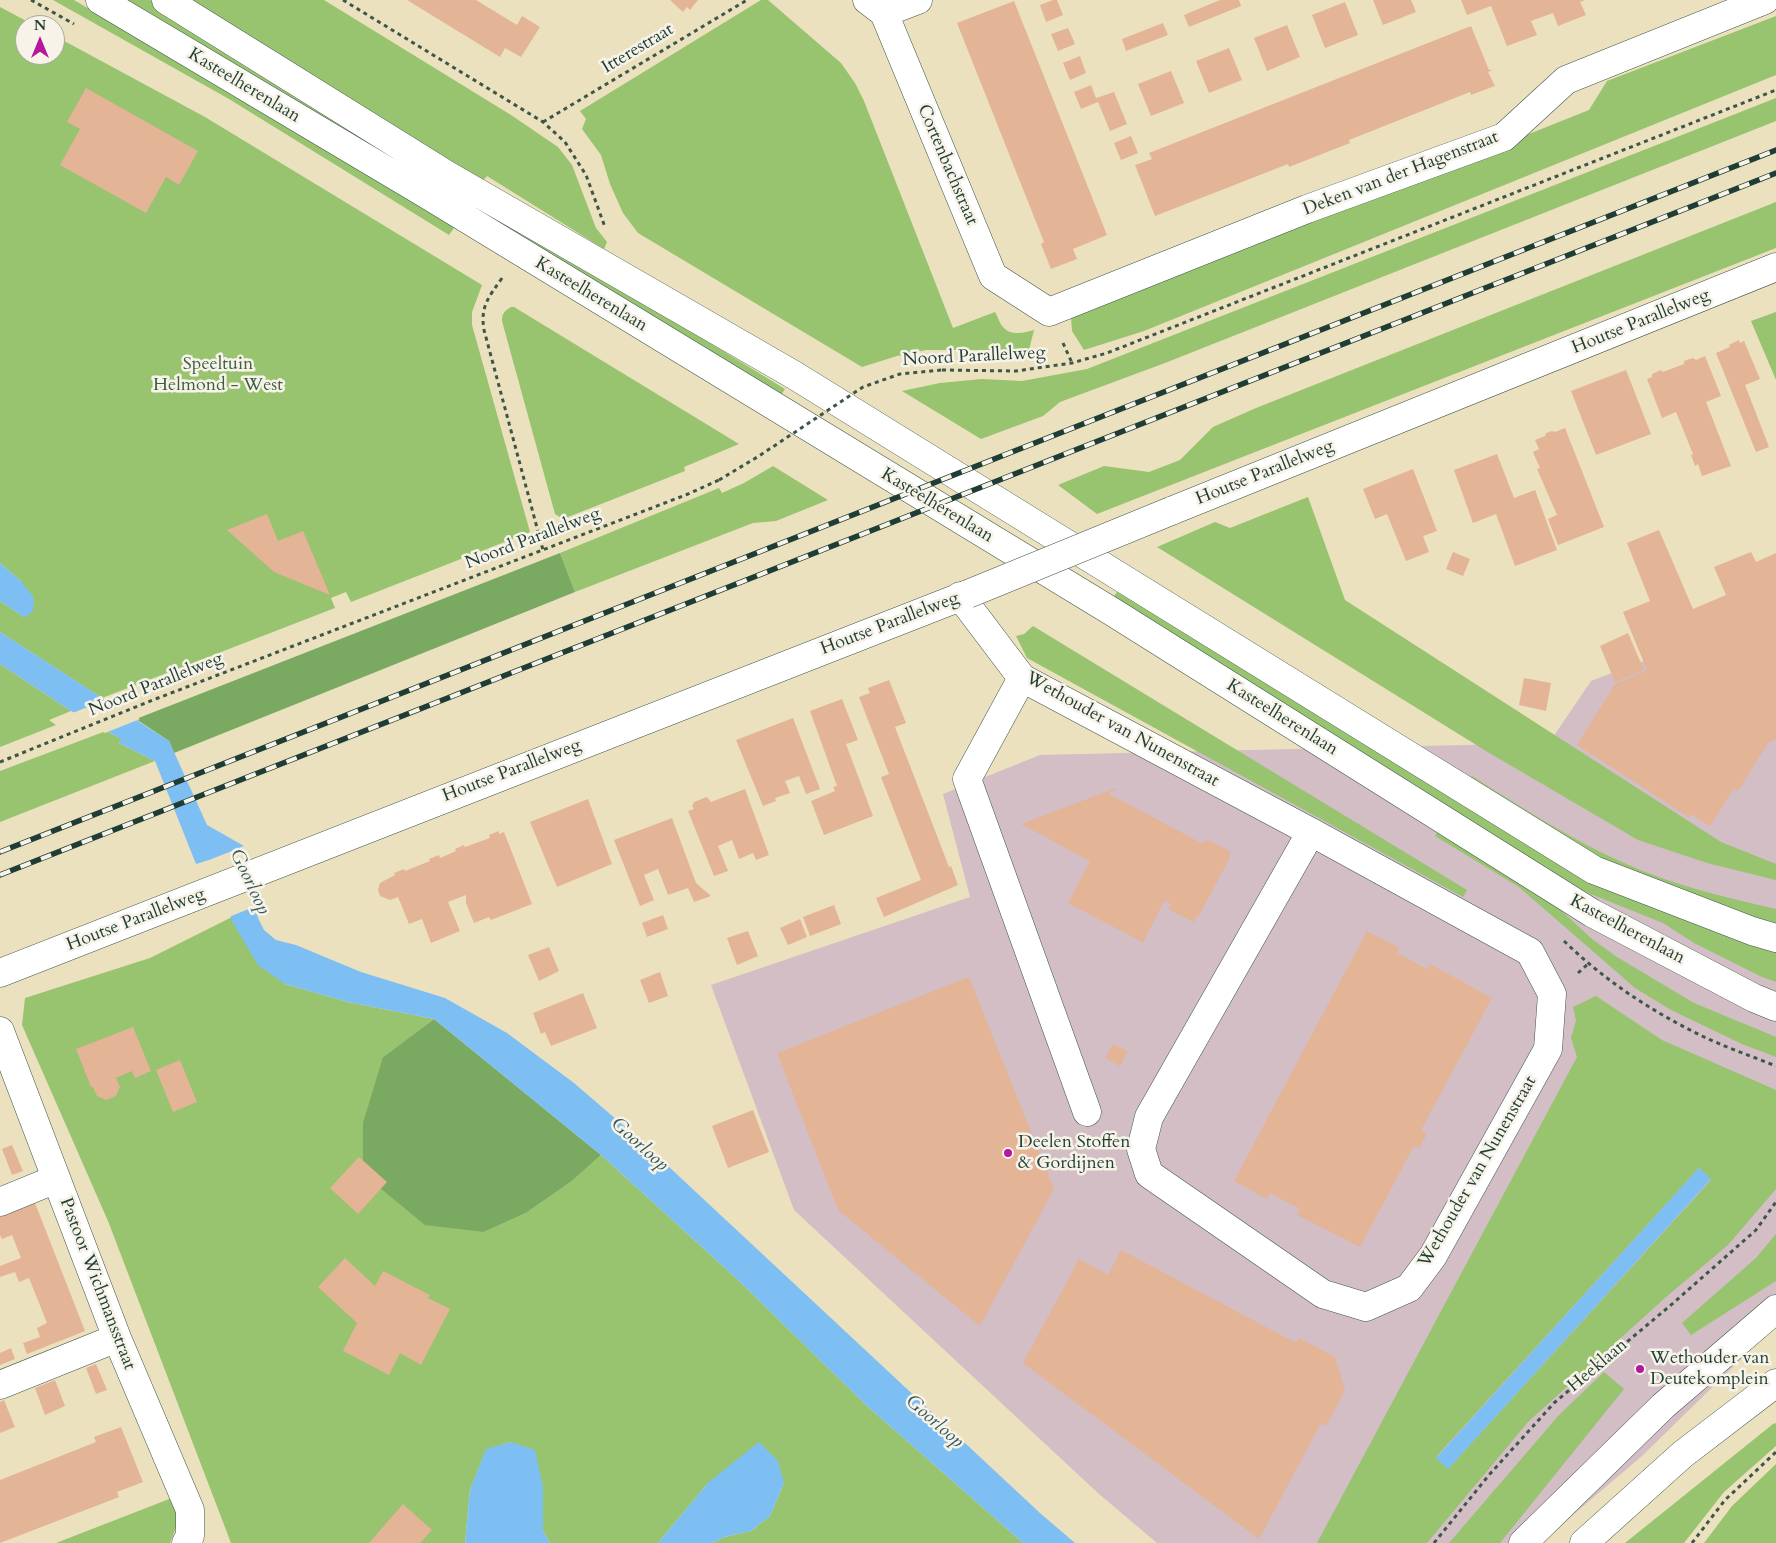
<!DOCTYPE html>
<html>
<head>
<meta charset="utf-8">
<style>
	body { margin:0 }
	#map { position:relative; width:1776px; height:1543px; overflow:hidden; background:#ebe1bf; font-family:Cardo,serif }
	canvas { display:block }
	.north { position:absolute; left:15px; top:15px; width:50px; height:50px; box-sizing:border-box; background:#f7f3e8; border:1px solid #a1aaa0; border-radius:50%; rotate:0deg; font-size:14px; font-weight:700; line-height:20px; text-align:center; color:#1f3d34 }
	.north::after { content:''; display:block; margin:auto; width:18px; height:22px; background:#b5179e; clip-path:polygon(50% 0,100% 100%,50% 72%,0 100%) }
</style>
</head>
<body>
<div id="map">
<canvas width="1776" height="1543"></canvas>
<div class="north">N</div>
</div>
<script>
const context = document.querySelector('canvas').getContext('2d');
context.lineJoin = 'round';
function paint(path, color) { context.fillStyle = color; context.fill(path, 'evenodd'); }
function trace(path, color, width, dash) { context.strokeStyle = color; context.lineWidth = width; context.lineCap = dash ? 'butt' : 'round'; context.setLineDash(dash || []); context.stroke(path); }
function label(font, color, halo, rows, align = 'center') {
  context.font = font + ' Cardo,serif'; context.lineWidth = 5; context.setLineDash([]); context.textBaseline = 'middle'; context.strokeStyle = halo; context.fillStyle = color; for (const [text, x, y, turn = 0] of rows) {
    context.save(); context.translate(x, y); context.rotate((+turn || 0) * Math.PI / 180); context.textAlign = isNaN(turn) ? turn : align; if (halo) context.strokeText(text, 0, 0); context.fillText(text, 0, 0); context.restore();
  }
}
paint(new Path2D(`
	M1776,611V1325L1642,1456L1540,1543H1157L1099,1494L794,1210L711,985L970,897L943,794L1040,755L1549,743L1591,681Z`), '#d2bec4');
paint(new Path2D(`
	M53,0H74L456,225L449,235L229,99Z
	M123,0H150L785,389L778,400Z
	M190,0H324L511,115L558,147L572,165L596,228L607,242L604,249L487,176L483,181Z
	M761,0H768L841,63L855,83L864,101L953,328L995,312C998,316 999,323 1003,327C1010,336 1025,333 1034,330L1029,350H926L897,356L862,367L638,233L623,213L610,184L601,155L582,129L586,119L580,111Z
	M0,7L34,25H25V55H55V36L205,117L482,285L472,312V325L530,532L351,602L346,592L331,598L335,608L102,698L0,632V601L24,617L21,581L0,563Z
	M1776,16V75L1144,331L1084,350L1072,331L1071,317L1589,110L1607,81Z
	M1776,98V121L1165,363L1060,402L1043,416L981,439L902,391L940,383L982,379L1022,381L1087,369Z
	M1776,202V248L1097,514L1058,485L1104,466L1149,472L1180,460L1213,427L1256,408Z
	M511,307H514L739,444L684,467L685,471L563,519L555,514L502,321C502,314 504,311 511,307Z
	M1776,312V380L1751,321Z
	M773,466L828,500L776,521L753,523L575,592L560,553L719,488L722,493L744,483Z
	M1308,497L1345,600L1721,842L1776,864V880L1707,863L1638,840L1486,751L1157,547L1215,522L1230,528Z
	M1117,592L1476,812L1776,949V982L1762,977L1694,943L1663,923L1581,890L1533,863L1109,603Z
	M1033,626L1467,890L1463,897L1027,658L1016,636L1024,634Z
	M0,664L71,711L49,720L56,725L0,747Z
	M106,731L122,739L119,743L155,761L0,822V771Z
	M1472,776C1521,807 1570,839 1624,863C1672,885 1724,897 1776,909V930L1585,854L1467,784Z
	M1440,829L1542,893L1592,939L1617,957L1694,1003L1776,1037V1057L1742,1044L1671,1010L1635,988L1519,887L1435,836Z
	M232,917L233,923L285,984L348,1002L434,1019L383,1057L484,1232L526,1213L572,1181L601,1155L738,1280L866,1405L1023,1543H713L724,1537L751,1531L770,1516L784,1483H708L658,1543H550L543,1531V1487L511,1442L486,1450L470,1490L465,1543H231L108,1221L22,1025L25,998L150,958Z
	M1596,996L1662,1040L1776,1090V1189L1728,1245L1666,1297L1528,1422L1427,1543H1317L1577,1057L1571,1038L1576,1021L1573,1007ZM1699,1168L1711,1180L1448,1469L1436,1457Z
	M1776,1234V1281L1691,1335L1682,1323L1756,1258Z
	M1604,1372L1624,1389L1500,1543H1449L1559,1415Z
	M1776,1423V1446L1724,1492L1684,1543H1625L1773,1424Z
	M1776,1464V1543H1704L1732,1506Z
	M177,1496L179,1520L170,1543H56Z`), '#98c36f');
paint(new Path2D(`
	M560,553L575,592L174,753L169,741L136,719Z
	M434,1019L601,1155L572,1181L526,1213L484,1232L425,1225L363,1174V1123L383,1057Z`), '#7aa962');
paint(new Path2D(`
	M0,563L21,581L34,598L33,612L24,617L0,601Z
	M0,632L169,741L207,825L244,846L232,851L259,920L264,930L276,940L296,945L361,972L445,998L507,1033L574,1083L638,1138L1040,1513L1075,1543H1023L866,1405L738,1280L601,1155L434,1019L348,1002L285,984L258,965L233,923L209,860L196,864L155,761L119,743L121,739L71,711L0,664Z
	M1699,1168L1711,1179L1448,1469L1436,1458Z
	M511,1442L535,1450L543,1487V1531L550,1543H465L470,1490L486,1449Z
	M759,1442L778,1461L784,1483L770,1516L751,1531L724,1537L713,1543H658L708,1483Z`), '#7ebff3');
paint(new Path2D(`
	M108,699L140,719L105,733L70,714Z
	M247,845L246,848L235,852L256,906L229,917L207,863L194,866Z`), '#ebe1bf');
paint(new Path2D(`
	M407,0H476L517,25L522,16L540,27L521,57L505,48L500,57Z
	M670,0H698L690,10L687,7L683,12Z
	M1053,0H1057L1063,15L1046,22L1040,5Z
	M1220,0H1239L1241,6L1189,27L1184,15Z
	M1373,0H1411L1416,12L1383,25Z
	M1461,0H1585L1580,2L1586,15L1558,26L1553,13L1531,21L1537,35L1507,46L1491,6L1467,15Z
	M1014,1L1107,235L1073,249L1077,259L1051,269L1041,244L1044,242L957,23Z
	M1345,2L1358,35L1325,48L1312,15Z
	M1163,23L1168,35L1126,51L1122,39Z
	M1287,25L1300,57L1267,71L1254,38Z
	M1471,26L1489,70H1493L1488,72L1495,86L1471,95L1470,92L1349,140L1350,143L1289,167L1288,164L1155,216L1135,165L1152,159L1149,153Z
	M1068,28L1075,44L1058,51L1051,34Z
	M1229,48L1242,80L1209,93L1196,61Z
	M1080,56L1086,73L1070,80L1063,63Z
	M1171,71L1184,103L1151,116L1138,84Z
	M1091,85L1096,98L1114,92L1127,124L1110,131L1098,102L1081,109L1074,92Z
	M86,88L198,151L179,185L166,177L146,213L60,165L80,129L67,122Z
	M1131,136L1138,153L1121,160L1114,143Z
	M1739,340L1740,343L1744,341L1760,379L1745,385L1769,447L1756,452L1716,353L1730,347L1729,345Z
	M1705,356L1721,396L1706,402L1731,466L1702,476L1698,464L1695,466L1691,455L1693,454L1676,412L1662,418L1647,379L1652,377V374L1661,370L1663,372L1684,364V361L1693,358L1696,360Z
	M1626,370L1651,434L1596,455L1571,391Z
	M1565,428L1604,527L1558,545L1548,519L1557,515L1537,469L1540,468L1533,452L1539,449L1535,440L1545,436L1546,433L1552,431L1555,432Z
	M1497,454L1514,498L1535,490L1557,550L1515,566L1496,514L1473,523L1454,470Z
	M1413,469L1437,531L1423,536L1429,552L1406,561L1387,514L1375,519L1363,489Z
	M267,514L278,541L303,531L330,595L274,572L227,530Z
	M1659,530L1693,609L1726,595L1714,567L1751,552L1756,562L1776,553V739L1768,743L1738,791L1734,788L1710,826L1691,814L1689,817L1577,745L1615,684L1647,670L1623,612L1650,601L1627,543Z
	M1453,552L1470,559L1463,576L1446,569Z
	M1628,633L1644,670L1615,682L1600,646Z
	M1524,678L1551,683L1546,711L1519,705Z
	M889,680L906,723L895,727L949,867L951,866L958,885L884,917L876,898L921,880L881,777L889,774L859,697L870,693L868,688Z
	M842,699L858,740L846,744L873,816L824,835L811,801L835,791L833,787L837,786L810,711Z
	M793,718L820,789L806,794L799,776L785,781L790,793L775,798L776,801L763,806L736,740Z
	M1116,788V790L1109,793L1110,796L1113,797V796L1203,844L1206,839L1231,852L1228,857L1230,858L1198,917H1196L1194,922L1168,909L1171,904L1165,900L1144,940V943L1068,903L1090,861L1021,824Z
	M745,789L769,855L756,860L753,853L739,859L732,840L718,846L728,871L714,876L688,811L694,809L692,806L694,802L707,797L711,802Z
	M588,799L612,864L557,887L530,822Z
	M672,818L696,883L711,896L694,902L688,888L668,895L658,869L644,875L654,900L640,906L614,840Z
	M499,831V834L504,832L532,904L491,920L489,917L474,923L466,903V895L448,902L460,931L431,943L422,919L409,924L398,897L390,900L380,896L378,890L380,883L395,875L394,873L404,869L405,871L430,861L429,859L439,855L440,858L456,851L455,849L464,845L465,847L490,838L489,835Z
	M834,905L841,924L810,936L803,917Z
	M663,915L668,929L647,937L642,923Z
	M800,919L807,937L788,945L780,928Z
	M748,931L758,956L737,965L727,938Z
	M1367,931L1400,948L1397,953L1427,969L1430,964L1492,998L1421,1130L1427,1134L1419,1149L1414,1146L1360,1247L1297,1215L1300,1209L1270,1193L1267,1199L1234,1181Z
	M549,947L559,971L539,981L528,955Z
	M660,972L668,996L649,1003L640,980Z
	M969,977L1054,1189L980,1326L838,1210L777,1053Z
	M583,993L597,1028L551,1046L545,1032L541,1034L533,1013Z
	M133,1027L151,1071L135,1078L132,1071L116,1078L120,1087L116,1096L106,1100L97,1096L93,1087H91L76,1049Z
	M1113,1044L1128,1051L1120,1066L1105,1058Z
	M180,1060L197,1102L173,1112L156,1070Z
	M753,1110L769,1152L728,1168L712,1126Z
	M12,1145L23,1171L12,1175L2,1149Z
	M359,1157L387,1182L358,1214L330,1188Z
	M35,1203L85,1331L27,1354L23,1343L40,1337L37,1328L47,1323L29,1278L19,1282L15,1272L0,1277V1266L21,1258L12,1235L2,1239L0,1235V1217Z
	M1121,1250L1296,1343L1299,1338L1335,1357L1345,1390L1326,1426L1321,1423L1259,1539L1023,1363L1079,1259L1108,1275Z
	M345,1258L375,1286L383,1271L430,1295L428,1298L450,1309L421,1365L400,1353L389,1375L343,1351L357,1323L318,1287Z
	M11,1348L15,1359L0,1365V1353Z
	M96,1364L107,1390L96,1394L86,1368Z
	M55,1380L65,1406L45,1415L35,1388Z
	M4,1400L15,1427L0,1433V1402Z
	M121,1427L143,1482L117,1492L119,1497L0,1543V1480L96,1442L94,1437Z
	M403,1504L432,1530L420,1543H369Z`), '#e4b496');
const minor = new Path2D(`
	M867,0L884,13L993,276L1049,312L1307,209L1504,137L1566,80L1765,0
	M884,13L918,0
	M1171,511L1776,267
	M960,596L1022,678L1311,832L1530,952L1552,994L1548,1049L1433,1256L1409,1288L1366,1307L1323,1294L1149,1174L1141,1149L1149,1117L1311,832
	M1022,678L967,779L1087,1112
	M0,973L968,594
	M0,1031L117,1338L190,1510V1536L186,1543
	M0,1202L56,1179
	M0,1385L117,1338`);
const major = new Path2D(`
	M100,0L426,194L1111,611L1592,913L1754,998L1776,1007
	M166,0L447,175L794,375L1594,870L1752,931L1776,938
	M1523,1543L1663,1406L1776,1309
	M1584,1543L1683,1454L1776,1383`);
trace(minor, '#3e5649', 29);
trace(major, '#3e5649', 29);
trace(new Path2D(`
	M31,0L74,24
	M343,0L543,122L565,142L586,175L605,227
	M543,122L747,0
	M502,278C489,297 480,306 484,330L543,550
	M1063,343L1072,363
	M942,370L1016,371L1072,363L1107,353L1776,90
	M0,762L153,700L688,494L719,480
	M1564,941C1604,980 1651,1011 1702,1036C1725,1047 1751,1056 1776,1066
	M1578,973L1588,964
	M1434,1543L1489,1475L1554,1403L1671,1305L1756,1230L1776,1202
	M1692,1543L1725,1500L1776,1452`), '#3e5649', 3, [4, 4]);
trace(minor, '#fff', 28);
trace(major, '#fff', 28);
const rail = new Path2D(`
	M0,852L1776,150
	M0,875L1776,173`);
trace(rail, '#1f3d34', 5.5);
trace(rail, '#f7f3e8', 4, [11]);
const minorBridge = new Path2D(`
	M968,594L1171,511`);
trace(minorBridge, '#3e5649', 29, []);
trace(new Path2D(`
	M719,480L759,456L863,387L900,374L942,370`), '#3e5649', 3, [4, 4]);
trace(minorBridge, '#fff', 28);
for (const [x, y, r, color] of [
	[1008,1153,5,"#b5179e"],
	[1640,1369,5,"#b5179e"]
]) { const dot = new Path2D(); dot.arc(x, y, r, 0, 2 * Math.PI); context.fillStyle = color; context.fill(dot); trace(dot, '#f7f3e8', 2); }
label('18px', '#1f3d34', '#f7f3e8', [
	["Itterestraat",638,49,-31],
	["Kasteelherenlaan",244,86,31],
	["Cortenbachstraat",947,165,67],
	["Deken van der Hagenstraat",1401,174,-21],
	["Kasteelherenlaan",591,295,31],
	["Houtse Parallelweg",1641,322,-22],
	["Noord Parallelweg",974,357,-3],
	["Houtse Parallelweg",1265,473,-22],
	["Kasteelherenlaan",937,506,31],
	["Noord Parallelweg",533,539,-21],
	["Houtse Parallelweg",890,624,-21],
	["Noord Parallelweg",156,685,-22],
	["Kasteelherenlaan",1282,718,32],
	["Wethouder van Nunenstraat",1122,730,29],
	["Houtse Parallelweg",512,771,-21],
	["Houtse Parallelweg",136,920,-21],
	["Kasteelherenlaan",1627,930,28],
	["Wethouder van Nunenstraat",1478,1172,-60],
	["Pastoor Wichmansstraat",97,1284,69],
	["Heeklaan",1598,1366,-40]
]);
label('18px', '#3d5e43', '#f7f3e8', [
	["Speeltuin",218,365],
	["Helmond - West",218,386]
]);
label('18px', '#1f3d34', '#f7f3e8', [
	["Deelen Stoffen",1018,1143],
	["& Gordijnen",1018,1164],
	["Wethouder van",1650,1359],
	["Deutekomplein",1650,1380]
], 'left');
label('italic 19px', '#32575a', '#f7f3e8', [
	["Goorloop",249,882,65],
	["Goorloop",639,1145,42],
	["Goorloop",934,1422,41]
]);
</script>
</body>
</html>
